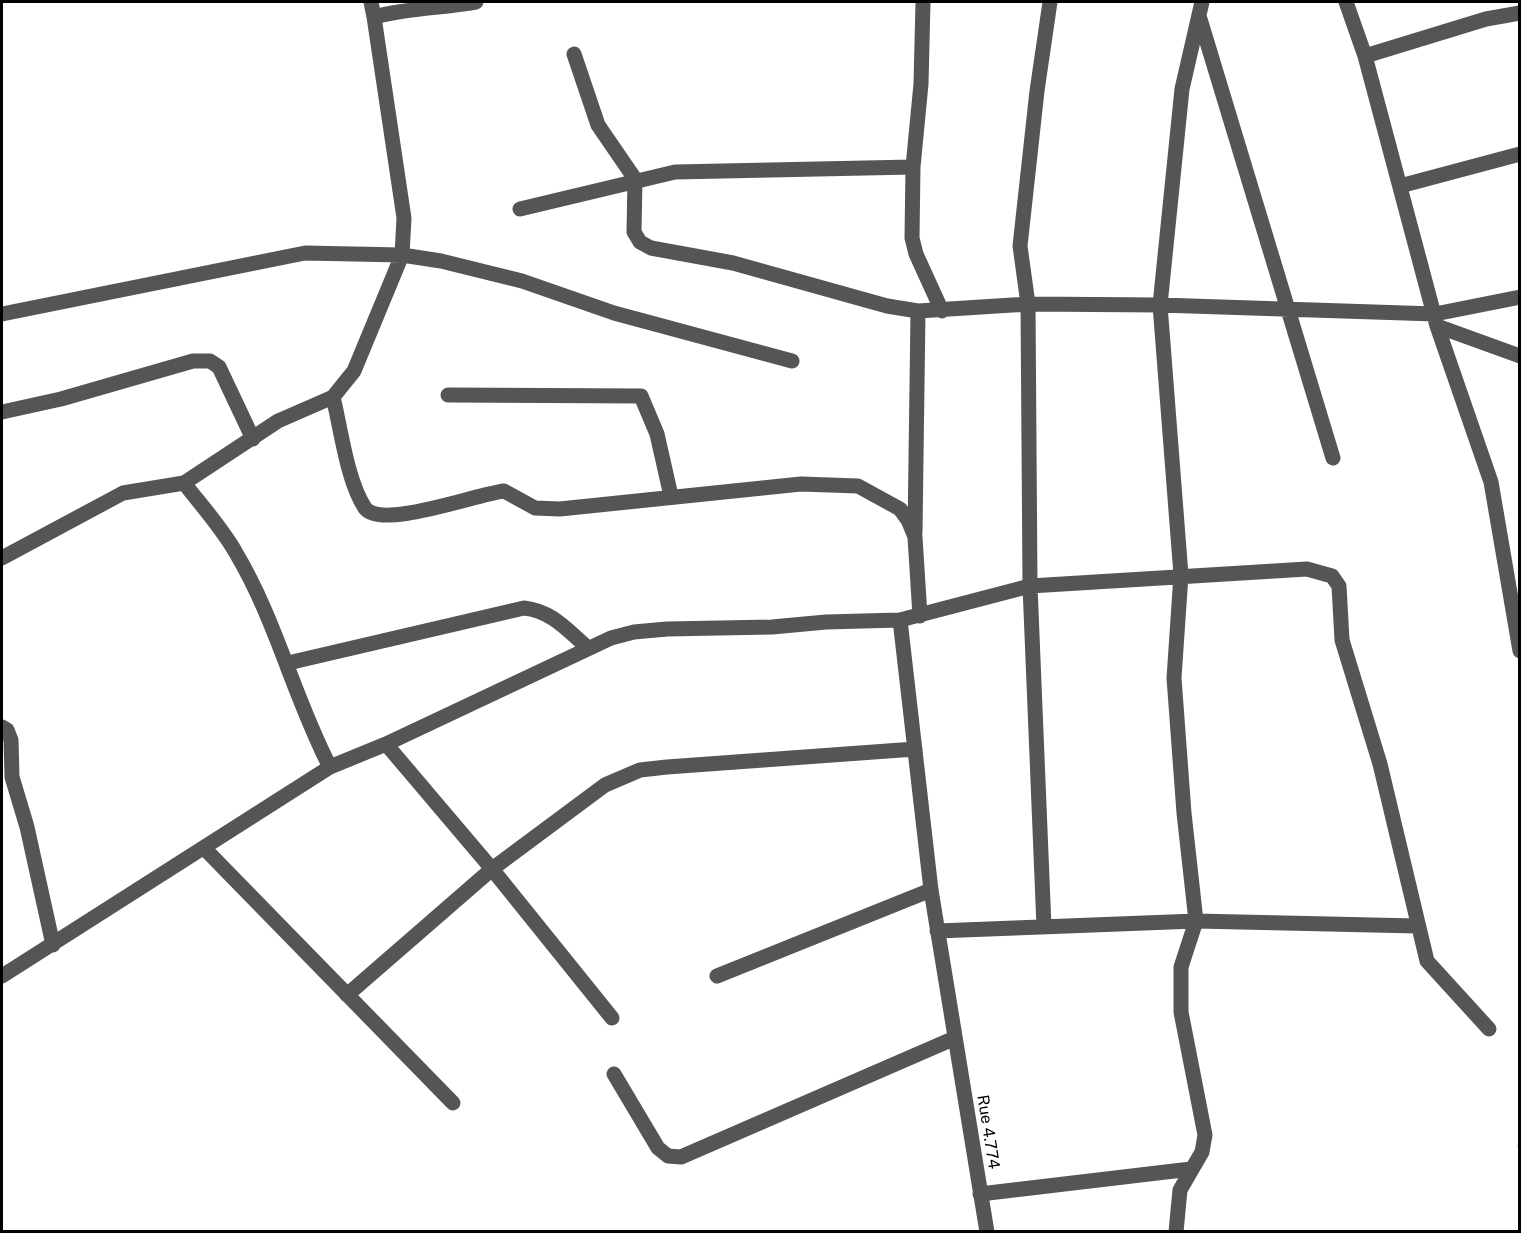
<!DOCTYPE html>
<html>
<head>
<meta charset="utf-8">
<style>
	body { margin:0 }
	#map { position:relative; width:1521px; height:1233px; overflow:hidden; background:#fff; font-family:"Public Sans",sans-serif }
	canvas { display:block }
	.frame { position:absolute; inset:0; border:3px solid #000; pointer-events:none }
</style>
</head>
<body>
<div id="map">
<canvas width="1521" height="1233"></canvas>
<div class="frame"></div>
</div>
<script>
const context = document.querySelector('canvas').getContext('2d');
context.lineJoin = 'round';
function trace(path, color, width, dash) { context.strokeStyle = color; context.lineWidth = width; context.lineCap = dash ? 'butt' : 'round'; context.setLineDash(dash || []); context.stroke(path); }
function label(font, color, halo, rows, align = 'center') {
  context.font = font + ' "Public Sans",sans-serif'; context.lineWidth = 4.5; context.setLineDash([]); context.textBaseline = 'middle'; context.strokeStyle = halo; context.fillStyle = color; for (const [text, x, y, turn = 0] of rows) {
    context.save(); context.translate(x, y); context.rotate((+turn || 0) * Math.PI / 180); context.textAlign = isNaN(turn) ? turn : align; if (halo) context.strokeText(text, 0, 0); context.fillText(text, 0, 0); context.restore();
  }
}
trace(new Path2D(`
	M1518,1147L1520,1146`), '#777', 3, [1.5, 3]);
trace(new Path2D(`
	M371,2L374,17
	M923,2L921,84L913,167L912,238L916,254L942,311
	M1346,2L1365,56L1437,326L1491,482L1520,651
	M1200,19L1333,458
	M574,54L598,125L635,179L634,232L640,242L651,248L733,263L887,306L918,311L1028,304L1160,305L1435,314L1520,297
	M1365,56L1486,19L1520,13
	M1400,186L1520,154
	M520,209L675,172L913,167
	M2,314L305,253L402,255L441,261L522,281L614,313L792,361
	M1437,326L1520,356
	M448,395L641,396L657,434L671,496
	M333,397C341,429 347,481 365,508C381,530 477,494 504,491L535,508L560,509L801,484L858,486L900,509L908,520L915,537L920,616
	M2,412L61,399L193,361H210L219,367L253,439
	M184,483C201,505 222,528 236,553C276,620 294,698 330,767
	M915,533L918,311
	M2,558L123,493L184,483L278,421L333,397L354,371L402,255L404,218L374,17C407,8 442,8 476,2
	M900,620L931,890L987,1232
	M288,663L524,608C552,611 567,630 588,648
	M2,727L7,730L11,740L12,777L27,827L53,945
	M386,744L492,869L612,1018
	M204,848L453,1103
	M1044,927L1030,586L1028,304L1020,246L1037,91L1050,2
	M937,931L1196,921L1417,926
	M2,976L330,767L386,744L611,638L634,632L667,629L772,627L826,622L900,620L1030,586L1307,569L1332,576L1339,586L1342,640L1380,764L1427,961L1489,1029
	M717,976L931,890
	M347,995L492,869L605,785L640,770L667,767L915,749
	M614,1074L658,1148L668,1156L681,1157L955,1038
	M980,1194L1191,1169
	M1176,1232L1180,1190L1202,1152L1205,1135L1181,1012V967L1196,921L1184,813L1174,678L1181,575L1160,305L1182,89L1202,2`), '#555', 15);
label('16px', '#000', '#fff', [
	["Rue 4.774",988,1132,81]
]);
</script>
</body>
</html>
